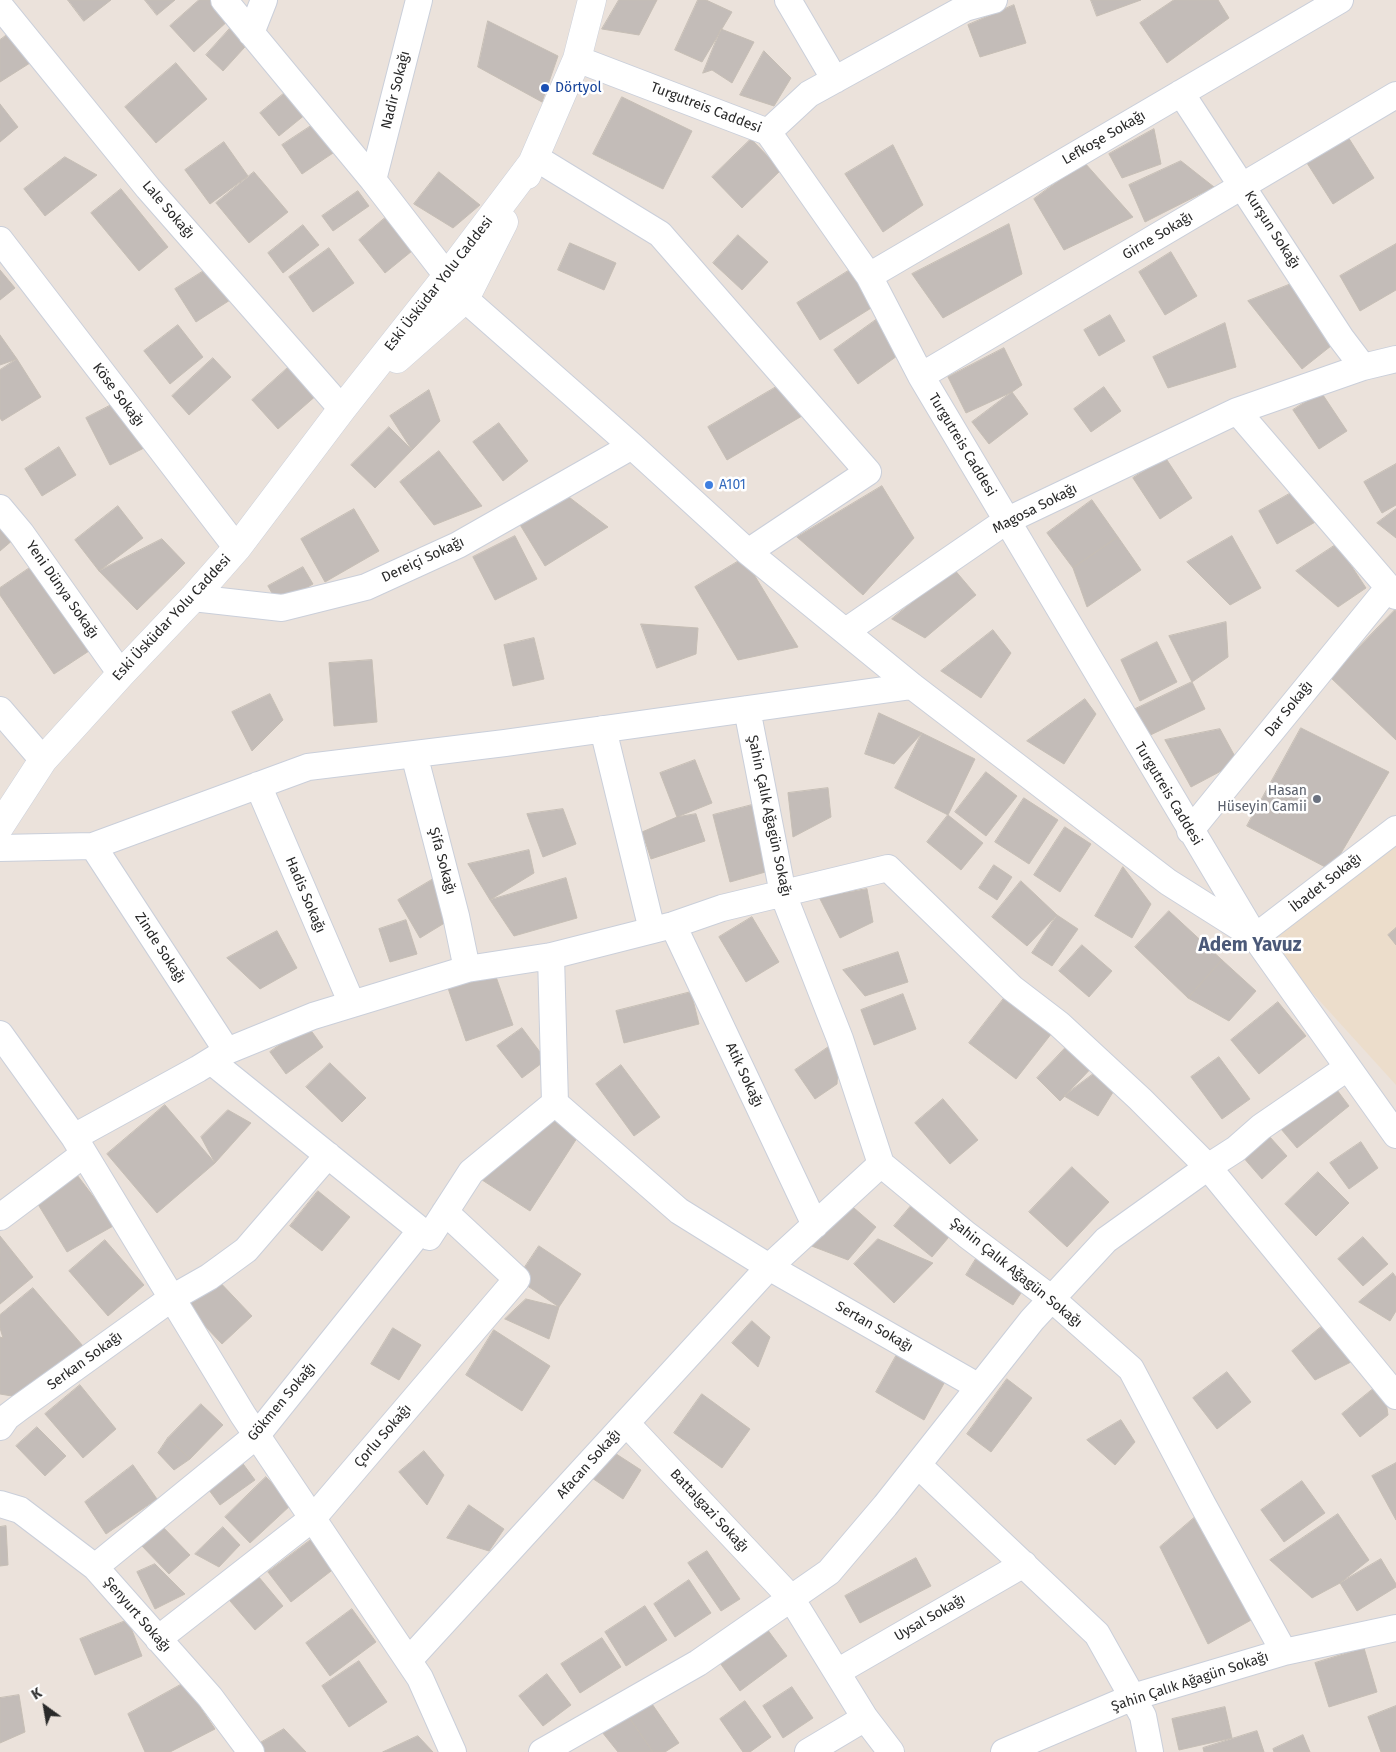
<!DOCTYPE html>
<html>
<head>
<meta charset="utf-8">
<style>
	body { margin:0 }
	#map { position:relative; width:1396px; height:1752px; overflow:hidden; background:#ebe2db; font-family:"Fira Sans",sans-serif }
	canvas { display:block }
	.north { position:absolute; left:20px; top:1682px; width:50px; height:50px; -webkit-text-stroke:4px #fff; paint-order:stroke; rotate:328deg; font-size:14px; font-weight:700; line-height:20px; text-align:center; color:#292929 }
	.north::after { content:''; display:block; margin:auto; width:18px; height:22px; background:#292929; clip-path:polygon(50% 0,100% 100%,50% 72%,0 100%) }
</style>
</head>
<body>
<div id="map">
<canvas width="1396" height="1752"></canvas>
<div class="north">K</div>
</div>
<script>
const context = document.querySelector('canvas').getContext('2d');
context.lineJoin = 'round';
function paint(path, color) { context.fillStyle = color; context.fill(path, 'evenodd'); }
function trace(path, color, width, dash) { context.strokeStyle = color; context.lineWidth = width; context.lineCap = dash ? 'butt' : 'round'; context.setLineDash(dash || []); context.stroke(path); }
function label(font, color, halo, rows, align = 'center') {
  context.font = font + ' "Fira Sans",sans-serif'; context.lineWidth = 5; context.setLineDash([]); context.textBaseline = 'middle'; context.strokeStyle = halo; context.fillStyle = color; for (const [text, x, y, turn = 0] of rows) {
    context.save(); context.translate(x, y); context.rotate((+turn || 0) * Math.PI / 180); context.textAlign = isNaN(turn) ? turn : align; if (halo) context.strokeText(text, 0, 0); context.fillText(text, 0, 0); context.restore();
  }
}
paint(new Path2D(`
	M1396,844V1085L1268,944Z`), '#ecddcb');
const building = new Path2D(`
	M68,0H111L84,21Z
	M145,0H175L157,15Z
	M199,0H213L230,19L194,52L170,26Z
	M619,0H657L639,35L602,29Z
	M698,0H706L732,12L702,62L675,50Z
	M1091,0H1141L1097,16Z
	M1174,0H1218L1229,18L1167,63L1140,23Z
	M1014,5L1026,43L980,57L968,25Z
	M488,21L558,56L542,102L478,67Z
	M233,25L254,37L223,71L206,55Z
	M721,29L754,42L732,83L712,70L703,73Z
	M11,32L30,63L0,82V40Z
	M764,51L791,78L774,106L740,95Z
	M176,63L207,99L156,143L125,107Z
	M287,91L306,114L279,136L260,113Z
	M622,97L692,131L663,189L593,154Z
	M0,104L18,127L0,142Z
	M317,122L336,151L302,174L282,145Z
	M1154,129L1161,164L1122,178L1109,154Z
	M1348,137L1374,178L1333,204L1307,163Z
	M751,139L781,170L742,208L712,177Z
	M224,142L248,176L210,204L185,170Z
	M893,145L923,205L883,232L845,174Z
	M65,157L97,175L45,216L24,189Z
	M1181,161L1214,187L1145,222L1129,185Z
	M1084,162L1133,217L1064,250L1034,199Z
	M254,172L288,212L249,243L216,203Z
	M439,172L480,205L453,228L414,204Z
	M121,189L168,247L139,271L91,213Z
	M358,191L369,206L333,231L322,216Z
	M385,218L412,251L385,273L359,240Z
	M1009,224L1022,274L943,318L912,274Z
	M303,225L319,245L283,273L268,253Z
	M738,235L768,262L742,290L713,263Z
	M570,243L616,263L604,290L558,270Z
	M1396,244V290L1360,311L1340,276Z
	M329,248L354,283L313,312L289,277Z
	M1171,252L1197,296L1165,315L1139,272Z
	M210,267L241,293L196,322L175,289Z
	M853,268L876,305L820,340L797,303Z
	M0,270L15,288L0,300Z
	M1296,282L1341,338L1302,369L1248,301Z
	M1110,315L1125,341L1099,356L1084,330Z
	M880,317L904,351L858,384L834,350Z
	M1225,323L1236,367L1168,388L1153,357Z
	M178,325L203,357L170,384L144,351Z
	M0,335L17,359L0,365Z
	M1004,348L1022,385L1012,392L966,413L948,377Z
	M213,358L231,377L189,415L172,396Z
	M17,359L41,397L2,421L0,418V370Z
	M292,364L318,394L278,429L252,400Z
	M783,383L802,416L727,460L708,427Z
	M1104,387L1121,411L1091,432L1074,409Z
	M429,390L440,421L412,450L390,416Z
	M1012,392L1028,414L989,444L972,422Z
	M1321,392L1347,431L1319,449L1293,410Z
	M121,400L146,447L110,465L86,418Z
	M499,423L528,461L503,481L473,442Z
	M389,427L412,450L375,488L351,465Z
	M59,447L76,475L42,496L25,469Z
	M439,451L482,506L434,525L400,482Z
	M1165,457L1192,498L1160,519L1133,478Z
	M1396,464V505L1382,513L1364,482Z
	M882,486L914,538L863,595L797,537Z
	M1291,493L1317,521L1277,544L1259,511Z
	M565,494L608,527L545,566L519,523Z
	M1092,500L1118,537L1073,568L1047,533Z
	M118,506L143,538L99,571L75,540Z
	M354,509L379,551L325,582L301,539Z
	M1396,509V538L1377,523Z
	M0,523L14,539L0,551Z
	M515,536L537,579L495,600L473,557Z
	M1232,536L1261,588L1230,605L1187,562Z
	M1118,537L1141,570L1087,607L1073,568Z
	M162,539L185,563L137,610L99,571Z
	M1337,544L1366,588L1338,607L1296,571Z
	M744,558L798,647L738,660L695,587Z
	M34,565L92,649L54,674L0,595V588Z
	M303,567L313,584L278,604L268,586Z
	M953,568L976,595L925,638L892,619Z
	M1395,610L1396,612V740L1330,677Z
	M1226,622L1228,657L1192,682L1169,636Z
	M641,624L698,628L696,654L657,668Z
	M993,630L1011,653L981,698L941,671Z
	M534,638L544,679L513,686L504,645Z
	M1157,642L1177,682L1140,701L1121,660Z
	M372,660L377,722L334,726L329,663Z
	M1192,682L1205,709L1142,739L1129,712Z
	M270,694L283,720L252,751L232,712Z
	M1085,699L1096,714L1064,764L1027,741Z
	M879,713L922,733L894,764L865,754Z
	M1301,728L1389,772L1331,870L1247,826Z
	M1220,729L1238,762L1191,787L1165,740Z
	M922,733L975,759L948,815L895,788Z
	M695,760L712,803L677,817L660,773Z
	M986,772L1017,796L986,836L955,812Z
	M828,788L831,817L793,837L788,793Z
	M1024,798L1058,820L1029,864L995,842Z
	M752,805L769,871L730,882L713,815Z
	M563,809L576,844L543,857L527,814Z
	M696,814L705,841L651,859L642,832L677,817Z
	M948,815L983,843L961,870L927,842Z
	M1065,827L1091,844L1060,892L1034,875Z
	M529,850L534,873L490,900L468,864Z
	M994,865L1012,877L997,900L979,888Z
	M1123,867L1151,904L1132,938L1095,916Z
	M435,878L456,916L420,938L398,900Z
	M566,878L577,918L514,936L490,900Z
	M1021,881L1057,915L1027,946L992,917Z
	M867,889L873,922L840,938L819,897Z
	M1169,911L1222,960L1188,998L1135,947Z
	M1057,915L1078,929L1052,966L1032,953Z
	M752,917L779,962L746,982L719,937Z
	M406,920L417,954L390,962L379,929Z
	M1396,928V945L1388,935Z
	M277,931L297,968L260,989L227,958Z
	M1082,945L1112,971L1089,997L1059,971Z
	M898,952L908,982L865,996L843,970Z
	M1222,960L1256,991L1229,1021L1188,998Z
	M494,971L513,1025L466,1041L448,988Z
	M1012,988L1059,1024L1016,1079L969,1043Z
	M691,992L699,1024L624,1043L616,1011Z
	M903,994L916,1029L874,1045L861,1010Z
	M1278,1002L1306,1036L1259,1074L1231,1040Z
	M307,1025L323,1047L286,1074L270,1052Z
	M522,1028L546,1060L522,1078L497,1046Z
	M840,1039L837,1084L815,1099L795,1070Z
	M1069,1044L1099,1060L1060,1101L1037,1078Z
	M1219,1057L1250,1099L1222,1119L1191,1077Z
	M330,1063L366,1098L342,1122L306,1087Z
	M621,1065L660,1117L634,1136L596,1084Z
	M1100,1069L1115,1089L1098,1116L1064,1096Z
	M1334,1086L1349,1106L1297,1148L1281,1129Z
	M943,1099L978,1140L950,1164L915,1123Z
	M165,1105L215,1163L157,1213L107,1154Z
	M228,1110L251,1123L215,1163L201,1137Z
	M554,1118L579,1135L530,1211L479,1178Z
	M1261,1127L1287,1156L1262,1179L1236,1149Z
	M1361,1142L1378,1168L1349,1189L1330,1163Z
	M1072,1167L1109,1202L1067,1247L1029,1212Z
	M1318,1172L1349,1203L1316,1236L1285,1204Z
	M77,1175L115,1225L67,1252L36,1201Z
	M318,1191L350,1217L322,1251L290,1226Z
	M916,1200L954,1231L932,1257L894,1226Z
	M847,1202L876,1227L848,1260L809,1245Z
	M0,1236L33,1277L0,1304Z
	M1363,1237L1388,1264L1363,1286L1338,1259Z
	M878,1239L933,1263L894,1303L854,1264Z
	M105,1240L144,1285L108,1316L69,1271Z
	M539,1246L581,1274L559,1307L517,1279Z
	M979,1254L1027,1284L1013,1305L966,1275Z
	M1393,1273L1396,1277V1311L1390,1321L1359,1302Z
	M214,1276L252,1316L222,1344L184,1304Z
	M33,1288L89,1353L18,1397L0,1394V1337L3,1338L0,1328V1315Z
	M526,1299L559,1307L549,1339L505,1319Z
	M1332,1318L1353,1361L1315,1380L1292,1351Z
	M752,1321L770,1337L758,1367L732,1343Z
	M393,1328L421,1345L399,1380L371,1364Z
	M494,1330L550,1366L522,1411L466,1375Z
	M900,1349L948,1376L924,1420L876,1392Z
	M1227,1372L1251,1402L1217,1429L1193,1398Z
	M1007,1379L1032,1398L991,1452L967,1434Z
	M1383,1381L1388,1415L1360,1437L1342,1414Z
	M80,1385L116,1429L83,1458L45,1414Z
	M702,1394L750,1429L722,1468L674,1433Z
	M201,1404L223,1425L190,1459L168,1438Z
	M1121,1420L1135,1442L1115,1465L1087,1440Z
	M37,1427L66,1456L45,1476L16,1446Z
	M168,1438L190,1459L174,1470L158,1453Z
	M607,1448L641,1470L623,1499L589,1476Z
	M424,1451L444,1475L427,1505L399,1472Z
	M238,1457L255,1480L220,1505L203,1482Z
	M1396,1463V1520L1372,1476Z
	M133,1465L157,1499L106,1534L85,1502Z
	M266,1477L292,1504L250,1543L225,1517Z
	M1302,1481L1325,1513L1284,1542L1261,1510Z
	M469,1505L504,1529L489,1551L447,1538Z
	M1338,1514L1369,1560L1340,1583L1312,1598L1270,1560Z
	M1194,1518L1253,1619L1208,1644L1160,1547Z
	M160,1524L190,1555L169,1574L140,1544Z
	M6,1526L8,1565L0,1566V1527Z
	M223,1527L240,1545L219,1567L195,1554Z
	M312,1539L335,1568L291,1602L268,1572Z
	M707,1551L740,1599L721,1611L688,1563Z
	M916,1558L931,1586L860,1623L845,1596Z
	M1381,1559L1396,1584V1587L1357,1611L1340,1583Z
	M155,1564L185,1594L155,1609L137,1572Z
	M253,1570L283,1606L255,1630L224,1594Z
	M689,1580L711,1613L675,1637L654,1604Z
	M645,1606L667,1640L626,1666L605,1632Z
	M352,1609L376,1642L330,1676L306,1643Z
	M128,1620L142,1656L95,1675L80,1639Z
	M767,1629L787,1656L740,1691L720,1663Z
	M602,1638L621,1667L580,1693L561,1664Z
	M1364,1648L1377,1692L1329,1707L1315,1663Z
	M359,1661L387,1702L349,1727L322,1686Z
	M547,1674L571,1705L543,1726L519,1696Z
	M184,1683L215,1729L170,1752H145L128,1714Z
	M792,1687L813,1718L783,1738L763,1706Z
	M19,1695L25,1732L0,1743V1698Z
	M650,1701L679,1743L665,1752H653L628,1716Z
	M745,1701L771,1737L750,1752H743L720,1719Z
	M1396,1706V1752H1381L1368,1717Z
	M1225,1707L1232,1738L1179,1750L1172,1719Z
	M628,1716L653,1752H618L602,1732Z
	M284,1729L306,1752H261L255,1746Z
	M1257,1731L1264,1752H1204L1203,1748Z
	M1303,1735L1310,1752H1274L1273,1749Z
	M418,1736L433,1752H383Z`);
paint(building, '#c3bcb8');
trace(building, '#c6beb5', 1);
const street = new Path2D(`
	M224,0L373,180L465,299L632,446L748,552L912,686L1168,882L1255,937L1396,1135
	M788,0L835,80
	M0,6L148,188L342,409
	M251,33L264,0
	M577,59L768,132L869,276L921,376L1255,937L1396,829
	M1181,93L1341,338L1363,367
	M768,132L809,94L965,8L994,0
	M536,158L660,234L868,472L748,552
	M373,180L419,0
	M0,240L237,548
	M869,276L1340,0
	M1396,359L1363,367L1237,411L1396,596
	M921,376L1396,95
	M0,508L21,533L121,674
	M193,598L282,608L366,587L458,545L632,446
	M846,631L1006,521L1237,411
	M747,709L783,894L840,1039L881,1164L967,1235L1052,1299L1131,1369L1203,1505L1284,1652L1133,1697L1004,1752
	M0,710L43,760
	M603,729L652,930
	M414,754L456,916L467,969
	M258,785L352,1004
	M1190,831L1388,588
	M93,846L227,1051
	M0,848L93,846L308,767L505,743L912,686
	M673,925L815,1225
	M0,1034L74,1137L243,1415L420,1678L453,1752
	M211,1061L429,1237L471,1172L555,1103L551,956
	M555,1103L679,1211L769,1267L881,1164
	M74,1137L198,1069L227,1051L313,1016L467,969L551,956L673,925L722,908L888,868L1012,988L1059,1024L1140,1099L1208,1167L1396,1396
	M0,1217L84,1154
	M626,1423L791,1598L865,1718L808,1752
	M0,1427L7,1417L19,1408L172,1298L209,1277L246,1250L328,1155
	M918,1465L1097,1634L1143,1716L1150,1752
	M0,1504L20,1510L95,1567L210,1697L251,1752
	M95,1567L257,1435L421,1230
	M158,1639L313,1518L517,1279L445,1212
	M1284,1652L1396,1628
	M409,1660L769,1267L979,1387
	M837,1672L1024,1564
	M865,1718L891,1752
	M542,1752L698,1663L829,1572L885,1506L1032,1320L1106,1240L1208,1167L1236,1149L1261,1127L1347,1068`);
const secondary = new Path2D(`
	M527,175L577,59L592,0
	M397,359L465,299L504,222
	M0,826L43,760L121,674L193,598L237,548L342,409L447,276L536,158`);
trace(street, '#cacfda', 28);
trace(secondary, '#cacfda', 29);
trace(street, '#fff', 26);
trace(secondary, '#fff', 28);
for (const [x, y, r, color] of [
	[545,88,5,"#1a4fb4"],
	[709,485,5,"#3f7fe0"],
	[1317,799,5,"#6b7280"]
]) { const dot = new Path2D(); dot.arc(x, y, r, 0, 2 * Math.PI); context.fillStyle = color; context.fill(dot); trace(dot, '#fff', 2); }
label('14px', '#164399', '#fff', [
	["Dörtyol",555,88]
], 'left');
label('14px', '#292929', '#fff', [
	["Nadir Sokağı",396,90,-76],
	["Turgutreis Caddesi",706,108,21],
	["Lefkoşe Sokağı",1104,138,-30],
	["Lale Sokağı",168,210,49],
	["Kurşun Sokağı",1272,230,57],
	["Girne Sokağı",1158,236,-31],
	["Eski Üsküdar Yolu Caddesi",439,284,-52],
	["Köse Sokağı",118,395,53],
	["Turgutreis Caddesi",962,445,59],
	["Magosa Sokağı",1035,509,-27],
	["Dereiçi Sokağı",423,560,-25],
	["Yeni Dünya Sokağı",62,590,55],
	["Eski Üsküdar Yolu Caddesi",172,618,-47],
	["Dar Sokağı",1289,709,-51],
	["Turgutreis Caddesi",1168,794,59],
	["Şahin Çalık Ağagün Sokağı",769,816,78],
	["Şifa Sokağı",442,861,75],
	["İbadet Sokağı",1326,883,-38],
	["Hadis Sokağı",305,895,67],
	["Zinde Sokağı",160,948,57],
	["Atik Sokağı",744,1075,65],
	["Şahin Çalık Ağagün Sokağı",1016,1273,39],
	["Sertan Sokağı",874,1327,30],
	["Serkan Sokağı",85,1361,-36],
	["Gökmen Sokağı",282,1402,-50],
	["Çorlu Sokağı",383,1436,-49],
	["Afacan Sokağı",589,1464,-48],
	["Battalgazi Sokağı",709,1511,47],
	["Şenyurt Sokağı",137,1615,49],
	["Uysal Sokağı",930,1618,-30],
	["Şahin Çalık Ağagün Sokağı",1190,1682,-18]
]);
label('14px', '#366cbe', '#fff', [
	["A101",719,485]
], 'left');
label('14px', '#5b616d', '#fff', [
	["Hasan",1307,791],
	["Hüseyin Camii",1307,807]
], 'right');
label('bold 19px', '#4b5978', '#fff', [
	["Adem Yavuz",1250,946]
]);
</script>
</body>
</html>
